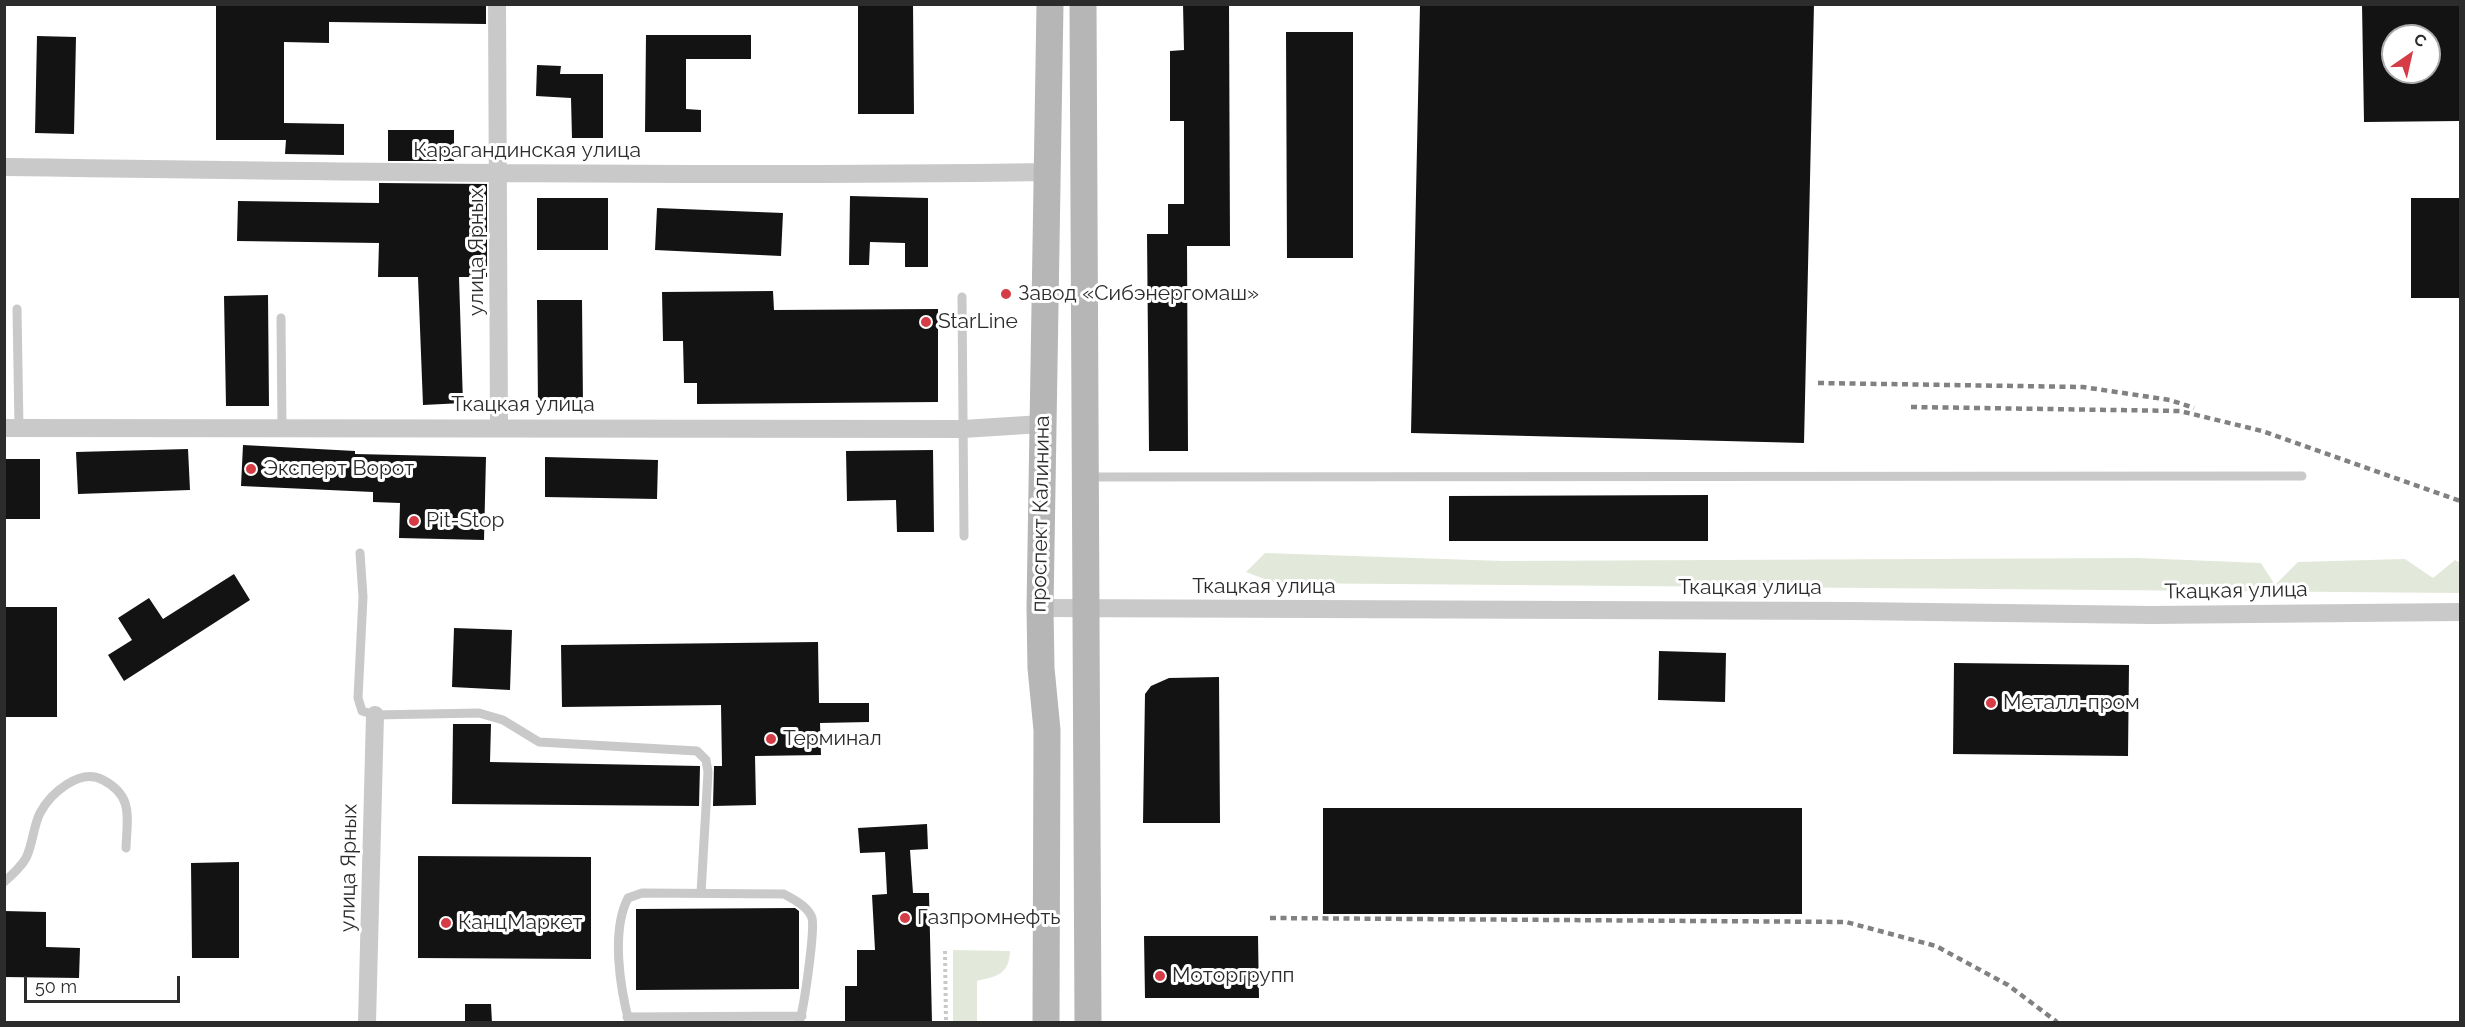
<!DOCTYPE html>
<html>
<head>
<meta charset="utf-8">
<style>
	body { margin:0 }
	#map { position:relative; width:2465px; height:1027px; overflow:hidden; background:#fff; font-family:Raleway,sans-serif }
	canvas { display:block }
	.frame { position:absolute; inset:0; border:6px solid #2c2c2c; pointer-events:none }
	.north { position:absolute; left:2381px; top:24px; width:60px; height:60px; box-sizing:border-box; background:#fff; border:2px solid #ababab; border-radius:50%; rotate:34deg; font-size:16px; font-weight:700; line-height:24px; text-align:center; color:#2c2c2c }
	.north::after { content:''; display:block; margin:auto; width:21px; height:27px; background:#d53c46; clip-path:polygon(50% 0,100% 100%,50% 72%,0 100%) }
	.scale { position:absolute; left:24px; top:976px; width:156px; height:27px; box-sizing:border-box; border:3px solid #2c2c2c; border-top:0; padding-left:8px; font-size:18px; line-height:21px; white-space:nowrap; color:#2c2c2c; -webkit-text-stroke:4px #fff; paint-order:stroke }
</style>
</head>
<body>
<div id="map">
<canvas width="2465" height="1027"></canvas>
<div class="frame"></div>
<div class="north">С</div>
<div class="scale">50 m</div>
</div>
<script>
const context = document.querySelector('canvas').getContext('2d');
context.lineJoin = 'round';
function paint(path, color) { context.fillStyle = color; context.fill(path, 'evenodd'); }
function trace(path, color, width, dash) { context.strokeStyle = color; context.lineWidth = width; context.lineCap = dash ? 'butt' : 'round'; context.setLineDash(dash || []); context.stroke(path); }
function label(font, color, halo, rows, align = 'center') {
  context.font = font + ' Raleway,sans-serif'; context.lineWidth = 6; context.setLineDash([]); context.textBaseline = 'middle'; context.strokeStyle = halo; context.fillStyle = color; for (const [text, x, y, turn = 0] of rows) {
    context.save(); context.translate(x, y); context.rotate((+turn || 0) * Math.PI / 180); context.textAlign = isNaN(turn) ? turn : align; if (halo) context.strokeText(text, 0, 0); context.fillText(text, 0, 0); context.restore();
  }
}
paint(new Path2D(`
	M1265,553L1503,561L2138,558L2261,563L2275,585L2298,562L2405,559L2433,578L2455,560L2460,563V593L1275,583L1246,572Z
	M953,950L1010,951C1009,975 997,976 977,981V1022H953Z`), '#e2e9da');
paint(new Path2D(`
	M216,4H486V24L329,22V43L284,42V123L344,124V155L285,154L286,140H216Z
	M858,4H913L914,114H858Z
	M1183,4H1229L1230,246H1187L1188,451H1149L1147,234H1168V204H1184V121H1170V51L1184,50Z
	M1420,4H1814L1804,443L1411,433Z
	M2362,4H2460V121L2364,122ZM2393,36H2429V72H2393Z
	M1286,32H1353V258H1287Z
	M646,35H751V59H686V109L701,110V132H645Z
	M37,36L76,37L74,134L35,133Z
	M537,65L561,66L560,74H603V138H572L571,98L536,96Z
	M388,130H454V161H388Z
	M379,183L487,184V277H459L463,403L423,405L418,277H378L379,243L237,241L238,201L379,203Z
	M850,196L928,198V267H905V243L870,242L869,265H849Z
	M537,198H608V250H537Z
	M2411,198H2460V298H2411Z
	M657,208L783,213L781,256L655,250Z
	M773,291L774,310L938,309V402L697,404V383H684L683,341H663L662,292Z
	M268,295L269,406H226L224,296Z
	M537,300H582L583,406H538Z
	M243,445L355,451V454L486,457L484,540L399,538L400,503L373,502V492L241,486Z
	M188,449L190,490L78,494L76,452Z
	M933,450L934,532H897L896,500L847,501L846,451Z
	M545,457L658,460L657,499L545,497Z
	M4,459H40V519H4Z
	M1708,495V541H1449V496Z
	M234,574L250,600L124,681L108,655L132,640L118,618L149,598L163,619Z
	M4,607H57V717H4Z
	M454,628L512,630L510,690L452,687Z
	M818,642L819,703H869V722L820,723L821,755L755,756L756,805L713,806L714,766H722L721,705L562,707L561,645Z
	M1659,651L1726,653L1725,702L1658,700Z
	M1954,663L2129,665L2128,756L1953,754Z
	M1219,677L1220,823H1143L1145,694L1151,686L1169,678Z
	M453,724H491L490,762L700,766L699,806L452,804Z
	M1323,808H1802V914H1323Z
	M927,824L928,849L910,850L913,893H929L932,1023H845V986H857V950H875L872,895L887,894L885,852L860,853L858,828Z
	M418,856L591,857V959L418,958Z
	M239,862V958H192L191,863Z
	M795,908L799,911V989L636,990V909Z
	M4,911L46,912V947L80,948L79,978L4,977Z
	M1144,936H1258L1259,998H1145Z
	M465,1004H491L492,1023H465Z`), '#131313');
trace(new Path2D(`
	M945,951L946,1022`), '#c9c9c9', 4, [3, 3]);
trace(new Path2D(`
	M962,297L964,536
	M17,309L19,428
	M281,318L282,427
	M1087,477L2302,476
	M360,553L363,597L358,698L362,711L375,715L479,713L503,720L539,742L697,751L706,760L708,772L701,893
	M4,882C12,875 21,867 26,858C33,844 33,827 40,813C50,794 80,767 103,780C134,796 127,818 126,848
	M627,1017L802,1016
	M629,1022C620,987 611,931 628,898L642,893L784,894C794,900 808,906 812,918C815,930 804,1010 799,1022`), '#c9c9c9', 9);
trace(new Path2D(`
	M497,4L499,427
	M4,167C353,172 701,177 1049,172
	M4,428L963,429L1042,424
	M1040,608L1855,611L2151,615L2460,612
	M367,1022L375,715`), '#c9c9c9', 18);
trace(new Path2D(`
	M1083,4L1088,1022
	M1046,1022L1047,730L1041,668L1040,608L1050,4`), '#b6b6b6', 27);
trace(new Path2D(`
	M1818,383L2083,387L2170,400L2194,408
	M1911,407L2180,411L2262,431L2460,501
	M1270,918L1846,922L1936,946L2008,985L2057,1022`), '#818181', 4.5, [6, 4.5]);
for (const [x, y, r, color] of [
	[1006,294,6,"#d53c46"],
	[926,322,6,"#d53c46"],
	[251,469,6,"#d53c46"],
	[414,521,6,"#d53c46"],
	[1991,703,6,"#d53c46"],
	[771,739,6,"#d53c46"],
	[905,918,6,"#d53c46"],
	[446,923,6,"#d53c46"],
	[1160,976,6,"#d53c46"]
]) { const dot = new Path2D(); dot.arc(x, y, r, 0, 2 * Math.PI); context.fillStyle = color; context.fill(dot); trace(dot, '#fff', 2); }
label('21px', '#2c2c2c', '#fff', [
	["Карагандинская улица",527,151],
	["улица Ярных",477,252,-90],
	["Ткацкая улица",523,405],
	["проспект Калинина",1041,514,-89],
	["Ткацкая улица",1264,587],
	["Ткацкая улица",1750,588],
	["Ткацкая улица",2236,591,-1],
	["улица Ярных",349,868,-89]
]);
label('21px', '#2c2c2c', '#fff', [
	["Завод «Сибэнергомаш»",1018,294],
	["StarLine",938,322],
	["Эксперт Ворот",263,469],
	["Pit-Stop",426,521],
	["Металл-пром",2003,703],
	["Терминал",783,739],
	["Газпромнефть",917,918],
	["КанцМаркет",458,923],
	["Моторгрупп",1172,976]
], 'left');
</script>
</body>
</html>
